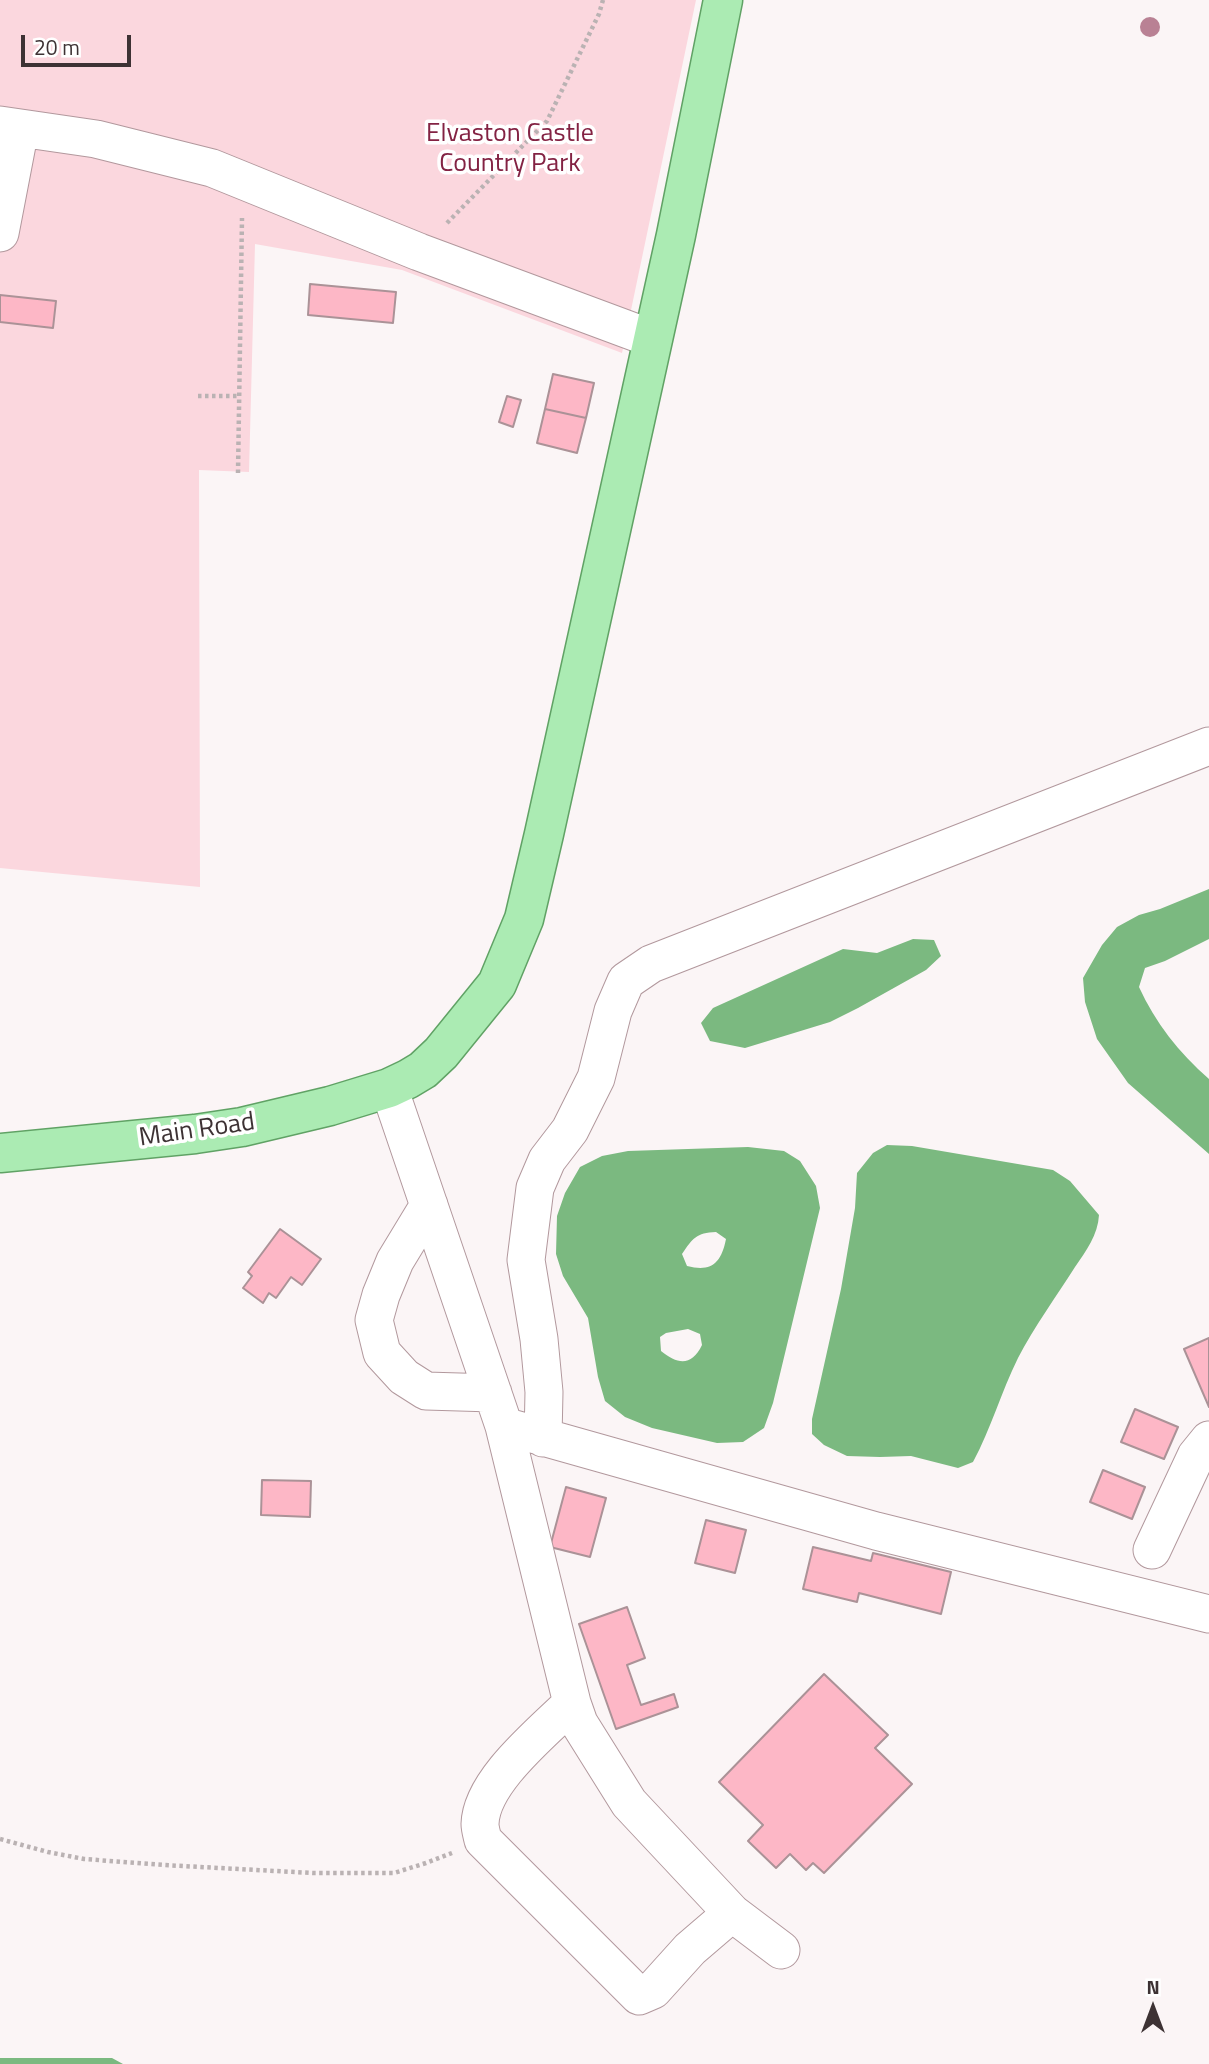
<!DOCTYPE html>
<html>
<head>
<meta charset="utf-8">
<style>
	body { margin:0 }
	#map { position:relative; width:1209px; height:2064px; overflow:hidden; background:#fbf5f6; font-family:"Titillium Web",sans-serif }
	canvas { display:block }
	.north { position:absolute; left:1118px; top:1973px; width:70px; height:70px; -webkit-text-stroke:5px #fff; paint-order:stroke; rotate:0deg; font-size:19px; font-weight:700; line-height:28px; text-align:center; color:#3d3234 }
	.north::after { content:''; display:block; margin:auto; width:24px; height:32px; background:#3d3234; clip-path:polygon(50% 0,100% 100%,50% 72%,0 100%) }
	.scale { position:absolute; left:21px; top:35px; width:110px; height:32px; box-sizing:border-box; border:4px solid #3d3234; border-top:0; padding-left:9px; font-size:21px; line-height:24px; white-space:nowrap; color:#3d3234; -webkit-text-stroke:5px #fff; paint-order:stroke }
</style>
</head>
<body>
<div id="map">
<canvas width="1209" height="2064"></canvas>
<div class="north">N</div>
<div class="scale">20 m</div>
</div>
<script>
const context = document.querySelector('canvas').getContext('2d');
context.lineJoin = 'round';
function paint(path, color) { context.fillStyle = color; context.fill(path, 'evenodd'); }
function trace(path, color, width, dash) { context.strokeStyle = color; context.lineWidth = width; context.lineCap = dash ? 'butt' : 'round'; context.setLineDash(dash || []); context.stroke(path); }
function label(font, color, halo, rows, align = 'center') {
  context.font = font + ' "Titillium Web",sans-serif'; context.lineWidth = 7; context.setLineDash([]); context.textBaseline = 'middle'; context.strokeStyle = halo; context.fillStyle = color; for (const [text, x, y, turn = 0] of rows) {
    context.save(); context.translate(x, y); context.rotate((+turn || 0) * Math.PI / 180); context.textAlign = isNaN(turn) ? turn : align; if (halo) context.strokeText(text, 0, 0); context.fillText(text, 0, 0); context.restore();
  }
}
paint(new Path2D(`
	M0,0H696L622,353L402,270L255,244L249,472L199,470L200,887L0,868Z`), '#fbd7de');
paint(new Path2D(`
	M1209,889V939L1165,961L1145,968L1139,987C1155,1022 1179,1053 1209,1079V1154L1128,1083L1097,1039L1085,1002L1083,978L1102,945L1117,927L1139,915L1160,909Z
	M913,939L934,940L941,956L926,970L858,1008L830,1022L745,1048L710,1041L701,1023L713,1008L843,949L877,953Z
	M887,1145L912,1146L1053,1170L1070,1181L1099,1215C1098,1235 1086,1251 1075,1267C1056,1297 1034,1327 1018,1358C1001,1392 991,1429 973,1462L958,1468L911,1456L880,1457L847,1456L824,1445L812,1434V1419L841,1289L855,1208L857,1173L873,1153Z
	M748,1147L784,1151L800,1161L816,1186L820,1208L773,1403L764,1428L743,1442L717,1443L652,1428L625,1417L605,1401L598,1377L588,1318L563,1276L556,1254L557,1216L565,1193L580,1167L602,1156L628,1151ZM716,1232L726,1239C721,1264 711,1272 687,1266L682,1254C693,1238 696,1233 716,1232ZM688,1329L700,1334L702,1345C692,1366 678,1365 661,1351L660,1337L666,1333Z
	M0,2058H112L123,2064H0Z`), '#7bb980');
const building = new Path2D(`
	M310,284L396,292L393,323L308,315Z
	M0,295L56,301L53,328L0,322Z
	M553,374L594,383L586,418L545,409Z
	M507,396L521,400L513,427L499,422Z
	M545,409L586,418L577,453L537,443Z
	M280,1229L321,1259L302,1285L291,1277L276,1298L269,1293L263,1303L243,1288L252,1276L248,1272Z
	M1209,1338V1407L1184,1349Z
	M1135,1409L1178,1427L1164,1459L1121,1442Z
	M1103,1470L1145,1487L1132,1519L1090,1502Z
	M262,1480L311,1481L310,1517L261,1515Z
	M566,1487L606,1498L590,1557L550,1547Z
	M706,1520L746,1530L735,1573L695,1563Z
	M813,1547L871,1561L873,1553L951,1572L941,1614L859,1593L857,1602L803,1589Z
	M627,1607L645,1658L627,1665L641,1705L674,1694L678,1707L616,1729L579,1624Z
	M824,1674L888,1735L875,1748L912,1784L824,1873L813,1863L806,1870L790,1854L776,1868L748,1841L763,1825L719,1782Z`);
paint(building, '#fdb7c6');
trace(building, '#ab9297', 2);
const minor = new Path2D(`
	M0,125L96,139L212,168L419,252L653,339
	M0,233L20,129
	M389,1088L504,1426L876,1531L1209,1614
	M429,1205L395,1261L381,1295L374,1320L382,1353L404,1377L426,1391L493,1393
	M504,1426L572,1703L579,1723L629,1803L732,1913L781,1950
	M543,1438L544,1392L539,1339L526,1260L535,1188L547,1160L570,1130L596,1078L613,1011L626,981L651,964L1209,746
	M1152,1550L1196,1456L1209,1440
	M572,1703C543,1732 481,1781 480,1824C480,1829 482,1835 483,1840L639,1996L653,1990L690,1949L732,1913`);
const major = new Path2D(`
	M0,1153L195,1134L242,1127L330,1106L389,1088L408,1079L423,1070L441,1053L497,984L524,919L544,834L676,235L723,0`);
trace(minor, '#b2989d', 39);
trace(major, '#60a265', 41);
trace(new Path2D(`
	M447,223L547,121L599,14L603,0
	M198,396H240
	M238,473L242,218
	M0,1839L48,1852L84,1859L164,1865L313,1873H394L426,1863L452,1853`), '#bab2b3', 4.5, [3.5, 3.5]);
trace(minor, '#fff', 37);
trace(major, '#abebb3', 38);
context.fillStyle = '#b98194';
for (const [x, y] of [
	[1150,27]
]) { context.beginPath(); context.arc(x, y, 10, 0, 2 * Math.PI); context.fill(); }
label('26px', '#832243', '#fff', [
	["Elvaston Castle",510,135],
	["Country Park",510,165]
]);
label('26px', '#3d3234', '#fff', [
	["Main Road",197,1131,-8]
]);
</script>
</body>
</html>
